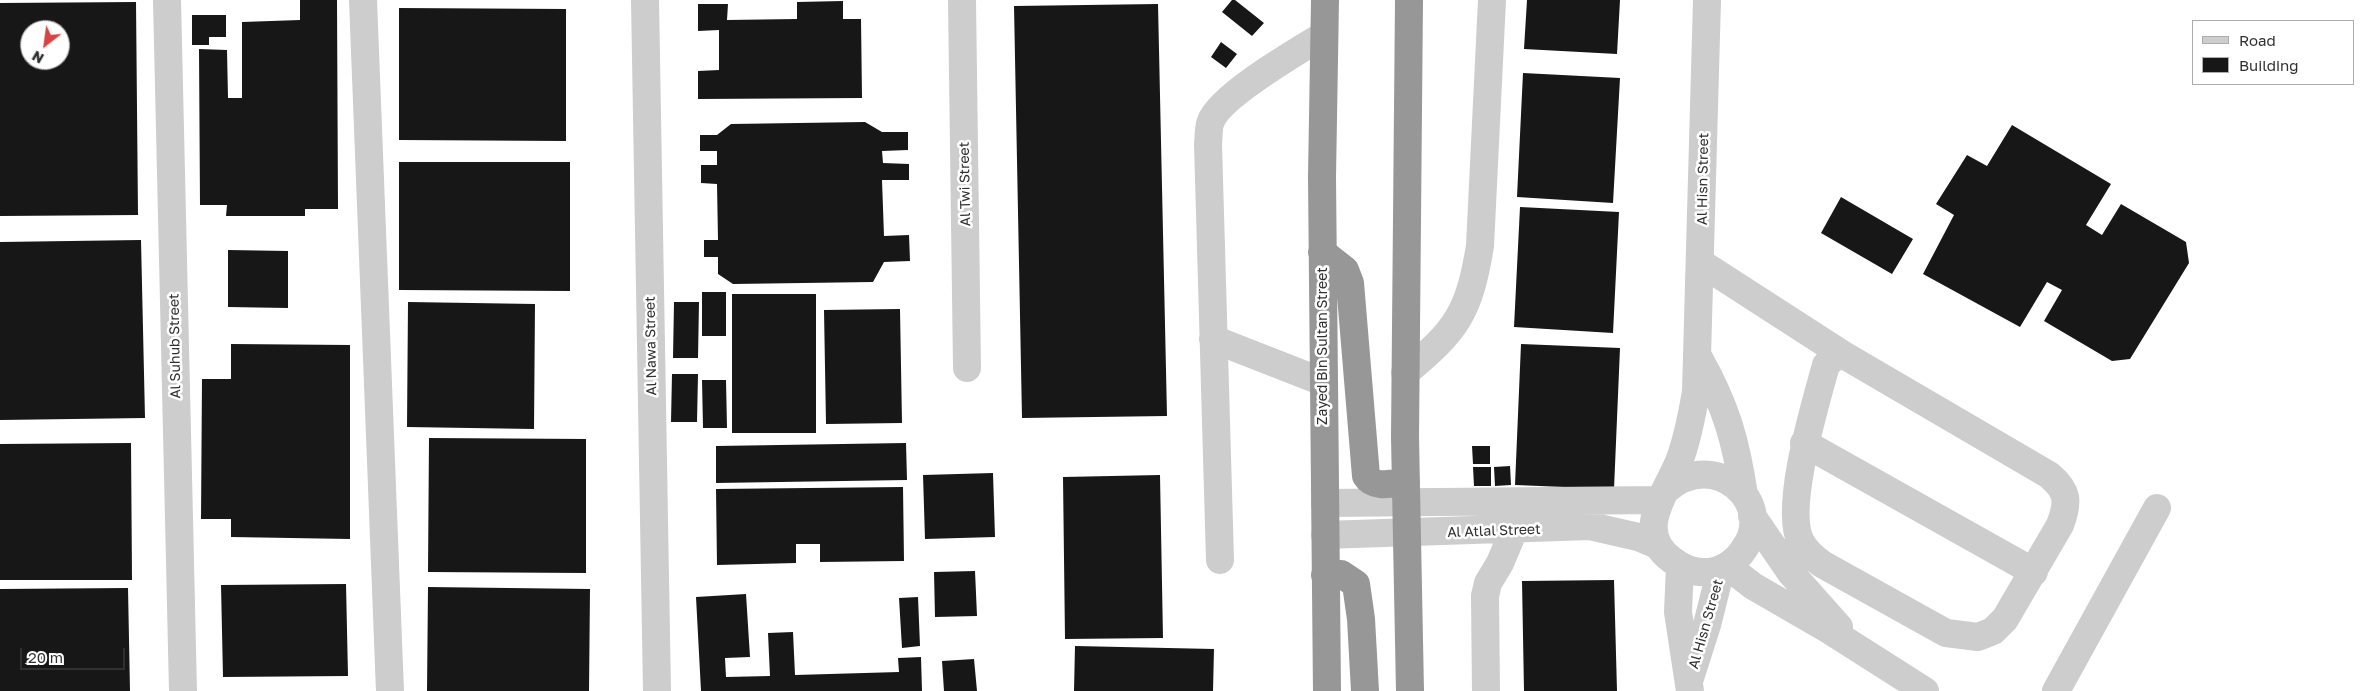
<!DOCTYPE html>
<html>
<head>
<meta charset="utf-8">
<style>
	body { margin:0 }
	#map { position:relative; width:2375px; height:691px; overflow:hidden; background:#fff; font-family:"Golos Text",sans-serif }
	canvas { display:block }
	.legend { position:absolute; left:2192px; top:20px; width:162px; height:65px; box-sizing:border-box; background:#fff; border:1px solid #acacac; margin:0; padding:6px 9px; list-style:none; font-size:15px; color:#303030 }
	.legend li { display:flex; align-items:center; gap:10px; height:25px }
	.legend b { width:25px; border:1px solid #acacac }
	.north { position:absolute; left:20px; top:20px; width:50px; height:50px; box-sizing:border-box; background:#fff; border:1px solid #acacac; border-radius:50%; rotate:210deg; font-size:14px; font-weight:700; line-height:20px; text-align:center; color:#303030 }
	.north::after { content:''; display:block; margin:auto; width:18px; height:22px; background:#d74443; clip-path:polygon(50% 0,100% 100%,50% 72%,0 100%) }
	.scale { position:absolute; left:20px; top:648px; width:105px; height:22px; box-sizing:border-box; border:2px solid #303030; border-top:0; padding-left:6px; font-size:15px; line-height:18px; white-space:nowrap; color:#303030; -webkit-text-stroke:4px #fff; paint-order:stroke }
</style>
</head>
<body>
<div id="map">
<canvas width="2375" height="691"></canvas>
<ul class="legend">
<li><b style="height:6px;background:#cdcdcd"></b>Road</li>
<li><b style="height:14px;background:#171717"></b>Building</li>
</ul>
<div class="north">N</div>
<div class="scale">20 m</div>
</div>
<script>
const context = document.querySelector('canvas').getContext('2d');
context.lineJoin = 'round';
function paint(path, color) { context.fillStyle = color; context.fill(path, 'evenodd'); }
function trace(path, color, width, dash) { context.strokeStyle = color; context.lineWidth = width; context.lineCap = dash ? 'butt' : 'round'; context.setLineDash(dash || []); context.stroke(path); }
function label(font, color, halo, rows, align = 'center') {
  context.font = font + ' "Golos Text",sans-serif'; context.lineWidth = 5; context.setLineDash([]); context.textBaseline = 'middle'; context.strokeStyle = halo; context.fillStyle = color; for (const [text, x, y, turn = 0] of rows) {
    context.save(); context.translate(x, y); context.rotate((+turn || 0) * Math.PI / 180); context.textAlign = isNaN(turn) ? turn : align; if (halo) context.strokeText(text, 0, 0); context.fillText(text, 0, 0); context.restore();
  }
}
paint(new Path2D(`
	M300,0H337L338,209H305V216H226L227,205H200L199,49L227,50L228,98H242V22L300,20Z
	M1232,0H1235L1264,23L1252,36L1222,12Z
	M1527,0H1620L1617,54L1524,49Z
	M843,1V19H861L862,98L698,99V71L719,70V30L698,31V4H728L727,20L797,19V2Z
	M136,2L138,215L0,216V3ZM30,30H60V60H30Z
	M1158,4L1167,416L1022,418L1014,6Z
	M399,8L566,9V141L399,140Z
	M192,15H226V37H209V45H192Z
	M1221,42L1237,54L1226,68L1211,57Z
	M1523,73L1620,78L1613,203L1517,197Z
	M865,122L882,132H908V150L882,151L883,163L909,164V180H882L884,236L909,235L910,261L884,262L873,282L733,284L718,274V257H704V240H718L717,184L701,183V165H717V151H700V135H717L731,124Z
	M2012,125L2111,184L2086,225L2102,235L2121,204L2186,242L2189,263L2130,359L2112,361L2044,321L2062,290L2047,282L2020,327L1923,274L1954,215L1936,204L1967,155L1987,166Z
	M399,162H570V291L399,290Z
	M1841,197L1913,239L1892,274L1821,233Z
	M1520,207L1619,212L1613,333L1514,327Z
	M141,240L145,418L0,420V242Z
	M228,250L288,251V308L228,307Z
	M702,292H726V336H702Z
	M732,294H816V433H732Z
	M408,302L535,304L534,429L407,427Z
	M674,302H699L698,358H673Z
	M900,309L902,423L826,424L824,310Z
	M231,344L350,345V539L231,537V519H201L202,379H231Z
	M1521,344L1620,348L1614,489L1515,485Z
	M672,374H698L697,422H671Z
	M702,380H726L727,428H703Z
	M429,438L586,439V573L428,572Z
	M131,443L132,580H0V444Z
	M906,443L907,480L716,483V446Z
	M1472,446H1490V464H1473Z
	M1510,466L1511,485L1495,486L1494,467Z
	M1473,467H1491V486H1474Z
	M993,473L995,537L925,539L923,475Z
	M1160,475L1163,638L1065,639L1063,477Z
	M903,487L904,561L820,562V544H796V563L717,565L716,489Z
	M975,571L977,616L935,617L934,572Z
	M1614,580L1617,691H1524L1522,581Z
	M346,584L348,676L223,677L221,585Z
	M428,587L590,589L589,691H427Z
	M128,588L130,691H0V589Z
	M746,594L750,657L725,658L726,677L770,676L768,633L793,632L795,675L899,672L898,658L921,657L922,691H701L696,597Z
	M918,597L920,646L902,648L899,598Z
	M1075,646L1214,649L1213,691H1074Z
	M974,659L977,691H944L942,661Z`), '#171717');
trace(new Path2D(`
	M167,0L183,691
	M363,0L390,691
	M645,0L657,691
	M962,0L967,368
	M1701,263L1842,354
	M1213,339L1323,382
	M1842,354L2049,475C2068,491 2069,501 2060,525L2005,619L1993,631L1978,637L1946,633L1822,564C1814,558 1806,552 1801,542C1783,509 1816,402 1826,365L1833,358Z
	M1699,358C1726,406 1736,441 1744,495
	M1405,373C1457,330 1469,313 1480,246L1492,0
	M1804,443L2034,572
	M1666,490C1716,446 1777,505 1744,549C1736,562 1722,571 1707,572C1694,573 1682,568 1672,560C1632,531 1668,491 1680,459C1688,437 1692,415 1696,392L1707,0
	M1325,503L1659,500
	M1752,516L1791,573L1839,627
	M1325,535L1590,526L1638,537L1659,546
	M1220,560L1208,144C1209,137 1208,127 1211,121C1221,95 1298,51 1324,35
	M1680,566L1678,612L1690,691
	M1727,566L1753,586L1829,630L1925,691
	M1690,678L1707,625L1721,569
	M1486,691L1485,596L1488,583L1500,563L1514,530
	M2056,691L2157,508`), '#cdcdcd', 28);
trace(new Path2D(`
	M1325,0L1322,177L1327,691
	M1409,0L1405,437L1410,691
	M1322,252L1345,270L1350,283L1366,476C1374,489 1394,483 1406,482
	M1325,575L1341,574L1356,584L1361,619L1365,691`), '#979797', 28);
label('14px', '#303030', '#fff', [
	["Al Hisn Street",1703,179,-89],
	["Al Twi Street",965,184,-91],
	["Al Suhub Street",175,346,-91],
	["Al Nawa Street",651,346,-91],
	["Zayed Bin Sultan Street",1323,346,-90],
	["Al Atlal Street",1494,531,-2],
	["Al Hisn Street",1706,624,-74]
]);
</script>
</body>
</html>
